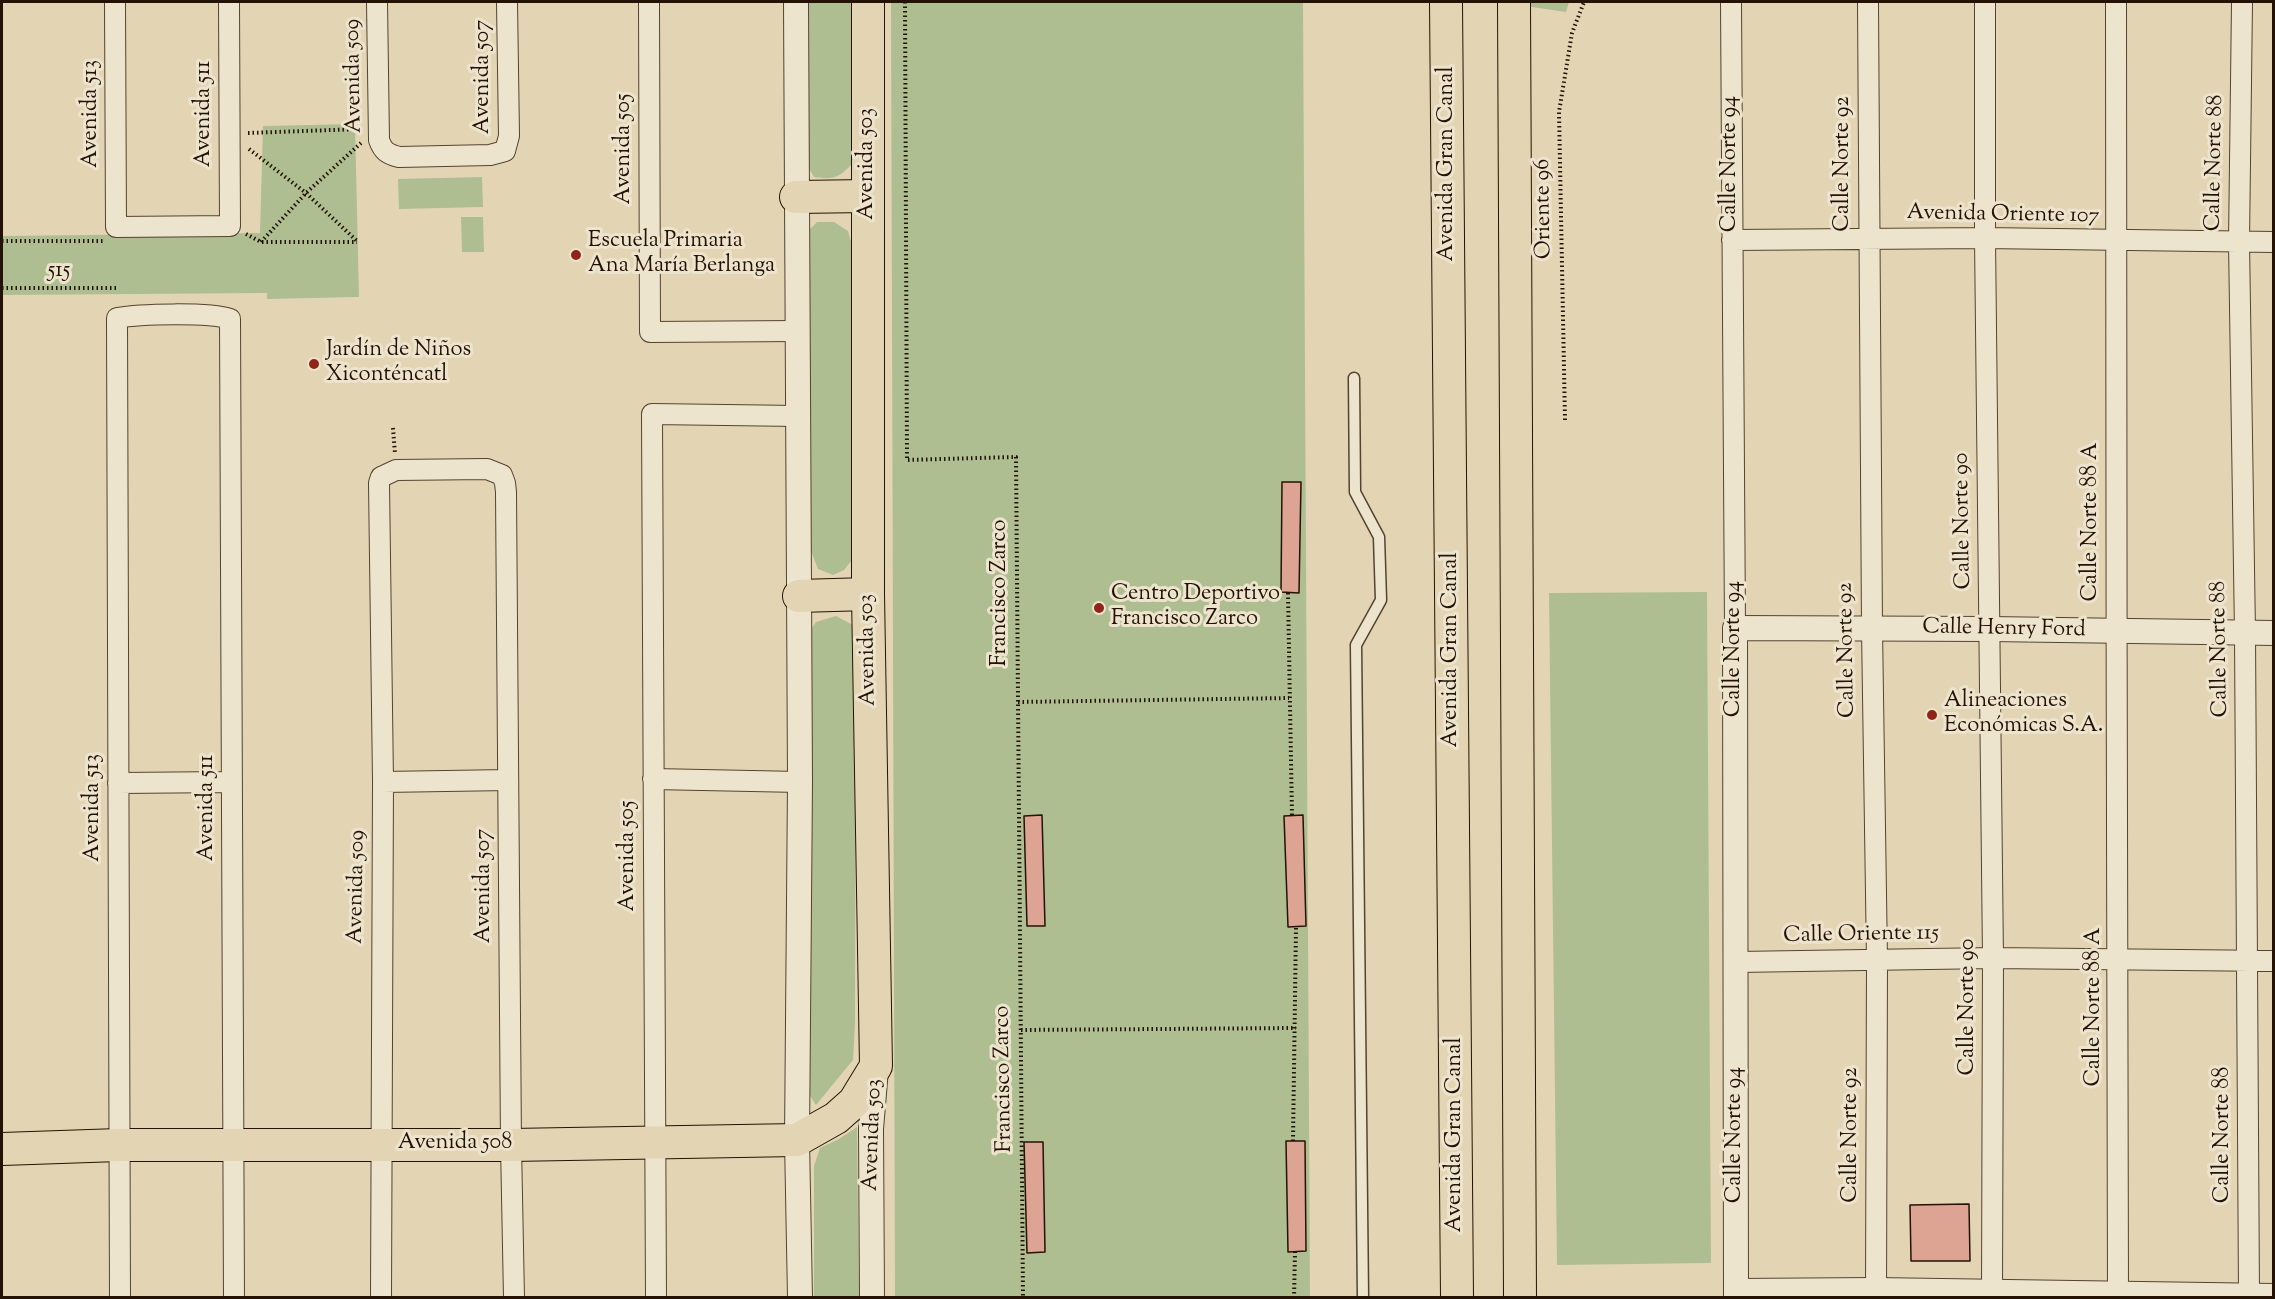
<!DOCTYPE html>
<html>
<head>
<meta charset="utf-8">
<style>
	body { margin:0 }
	#map { position:relative; width:2275px; height:1299px; overflow:hidden; background:#e3d5b4; font-family:"Sorts Mill Goudy",serif }
	canvas { display:block }
	.frame { position:absolute; inset:0; border:3px solid #241204; pointer-events:none }
</style>
</head>
<body>
<div id="map">
<canvas width="2275" height="1299"></canvas>
<div class="frame"></div>
</div>
<script>
const context = document.querySelector('canvas').getContext('2d');
context.lineJoin = 'round';
function paint(path, color) { context.fillStyle = color; context.fill(path, 'evenodd'); }
function trace(path, color, width, dash) { context.strokeStyle = color; context.lineWidth = width; context.lineCap = dash ? 'butt' : 'round'; context.setLineDash(dash || []); context.stroke(path); }
function label(font, color, halo, rows, align = 'center') {
  context.font = font + ' "Sorts Mill Goudy",serif'; context.lineWidth = 6; context.setLineDash([]); context.textBaseline = 'middle'; context.strokeStyle = halo; context.fillStyle = color; for (const [text, x, y, turn = 0] of rows) {
    context.save(); context.translate(x, y); context.rotate((+turn || 0) * Math.PI / 180); context.textAlign = isNaN(turn) ? turn : align; if (halo) context.strokeText(text, 0, 0); context.fillText(text, 0, 0); context.restore();
  }
}
paint(new Path2D(`
	M807,2H852V164C839,178 833,180 814,177L806,163Z
	M891,2H1303L1310,1297H895Z
	M1525,2H1569L1566,12L1525,6Z
	M355,124L359,297L267,299V293L2,295V236L260,233L263,126Z
	M482,177L483,207L399,209L398,179Z
	M461,217H483L484,252H462Z
	M817,222H834L848,231L852,245L856,555L844,570L833,575L818,569L811,551L808,231Z
	M1707,592L1711,1263L1557,1265L1549,593Z
	M836,616L853,625L856,655L855,1024L853,1060L816,1105L809,1094V632L816,622Z
	M857,1127L859,1297H814V1166L820,1148L839,1139Z`), '#aebe91');
const building = new Path2D(`
	M1282,482H1301L1299,593L1281,592Z
	M1042,815L1045,926H1027L1024,816Z
	M1303,815L1306,926L1288,927L1284,816Z
	M1286,1141H1305L1306,1251L1288,1252Z
	M1024,1142H1043L1045,1252L1027,1253Z
	M1969,1204L1970,1261H1911L1910,1205Z`);
paint(building, '#dda393');
trace(building, '#241204', 1.5);
const service = new Path2D(`
	M1354,378L1355,492L1379,537L1381,600L1356,645L1363,1298`);
const minor = new Path2D(`
	M115,2L116,227L230,226L229,2
	M377,2L379,140C383,151 387,154 399,157L490,155L505,151L509,136L507,2
	M649,2L650,332L798,331
	M1731,2L1735,628
	M1868,2L1872,629L1877,960L1876,1298
	M1985,2V238L1993,958L1992,1293
	M2116,2C2113,432 2120,863 2118,1293
	M2242,2L2239,242L2245,633L2249,1296
	M1732,240L1985,238L2274,242
	M653,779L800,782
	M383,782L508,780
	M118,783L232,782
	M1737,962L1993,958L2274,961
	M120,1298L117,318C139,314 209,312 230,319L234,1298
	M381,1298L383,782L379,483L381,477L396,470L487,469L502,475L505,483L506,492L511,1145L514,1298
	M656,1298L652,414L798,416`);
const tertiary = new Path2D(`
	M796,2L800,782L797,1140L800,1298
	M1736,1291L1875,1290L2274,1296
	M872,1298L871,1129L876,1069
	M1736,1298L1735,628L1989,629L2274,633`);
const primary = new Path2D(`
	M1446,2L1457,1298
	M1514,2L1520,1298
	M796,197L867,196
	M799,596L868,594
	M2,1149L119,1145H511L797,1140L836,1118L854,1102L876,1066L868,594V2`);
trace(service, '#544330', 13);
trace(minor, '#544330', 22);
trace(tertiary, '#544330', 26);
trace(primary, '#241204', 34);
trace(new Path2D(`
	M905,2L907,460L1016,457L1023,1298
	M248,133L360,129
	M249,149L306,193L358,242
	M246,234L261,242H357
	M2,241H104
	M261,242L306,193L361,143
	M2,288H116
	M1565,420L1559,112L1572,33L1584,2
	M393,428L395,454
	M1288,593L1292,816
	M1018,702L1289,698
	M1021,1030L1296,1028
	M1293,1141L1296,926
	M1294,1298L1295,1252`), '#241204', 4, [1.5, 3]);
trace(service, '#ede4ce', 10);
trace(minor, '#ede4ce', 20);
trace(tertiary, '#ede4ce', 24);
trace(primary, '#e3d5b4', 32);
for (const [x, y, r, color] of [
	[576,255,6,"#8f2418"],
	[314,364,6,"#8f2418"],
	[1099,608,6,"#8f2418"],
	[1932,715,6,"#8f2418"]
]) { const dot = new Path2D(); dot.arc(x, y, r, 0, 2 * Math.PI); context.fillStyle = color; context.fill(dot); trace(dot, '#ede4ce', 2); }
label('22px', '#241204', '#ede4ce', [
	["Avenida 509",355,76,-91],
	["Avenida 507",484,77,-90],
	["Avenida 513",92,114,-90],
	["Avenida 511",205,114,-90],
	["Avenida 505",625,149,-90],
	["Calle Norte 88",2216,163,-89],
	["Avenida 503",868,164,-90],
	["Avenida Gran Canal",1448,164,-90],
	["Calle Norte 94",1731,164,-90],
	["Calle Norte 92",1844,164,-90],
	["Oriente 96",1545,209,-91],
	["Avenida Oriente 107",2003,216,1],
	["515",59,272],
	["Calle Norte 90",1964,521,-91],
	["Calle Norte 88 A",2092,522,-90],
	["Francisco Zarco",1001,593,-90],
	["Calle Henry Ford",2004,630,1],
	["Calle Norte 94",1735,649,-90],
	["Calle Norte 88",2221,649,-91],
	["Avenida 503",869,650,-91],
	["Avenida Gran Canal",1452,650,-90],
	["Calle Norte 92",1848,650,-91],
	["Avenida 513",94,808,-90],
	["Avenida 511",208,808,-90],
	["Avenida 505",629,856,-90],
	["Avenida 507",485,886,-90],
	["Avenida 509",358,887,-89],
	["Calle Oriente 115",1861,936,-1],
	["Calle Norte 90",1969,1007,-90],
	["Calle Norte 88 A",2095,1007,-90],
	["Francisco Zarco",1005,1079,-91],
	["Avenida 503",874,1135,-88],
	["Avenida Gran Canal",1456,1135,-90],
	["Calle Norte 94",1736,1135,-90],
	["Calle Norte 92",1852,1135,-90],
	["Calle Norte 88",2224,1135,-90],
	["Avenida 508",455,1144]
]);
label('22px', '#241204', '#ede4ce', [
	["Escuela Primaria",588,242],
	["Ana María Berlanga",588,267],
	["Jardín de Niños",326,351],
	["Xiconténcatl",326,376],
	["Centro Deportivo",1111,595],
	["Francisco Zarco",1111,620],
	["Alineaciones",1944,702],
	["Económicas S.A.",1944,727]
], 'left');
</script>
</body>
</html>
